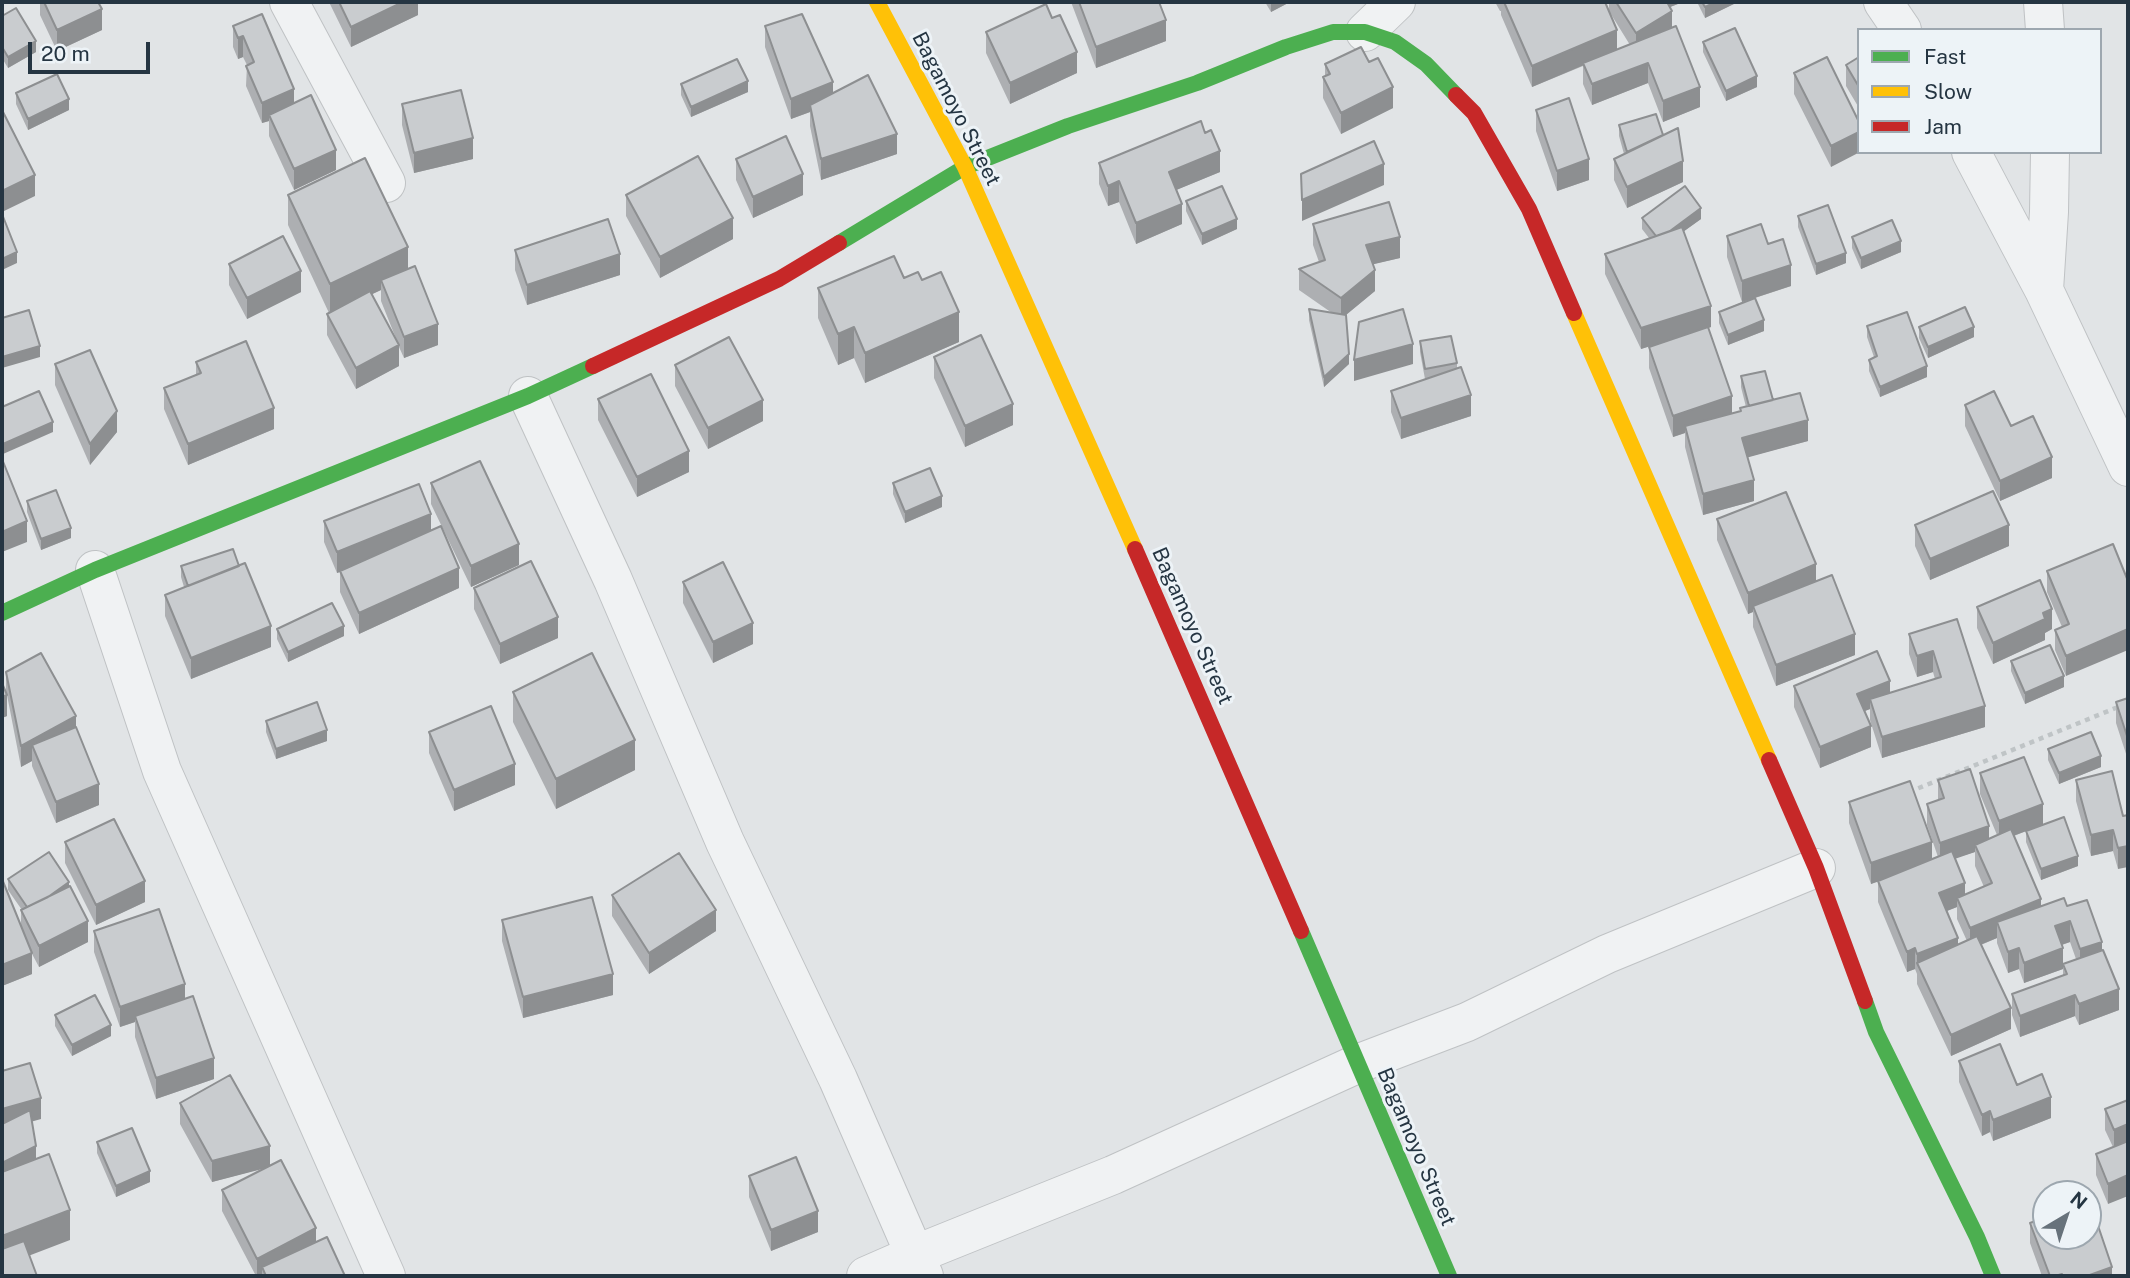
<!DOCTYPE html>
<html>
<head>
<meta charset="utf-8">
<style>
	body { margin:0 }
	#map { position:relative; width:2130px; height:1278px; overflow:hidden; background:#e1e4e6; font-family:"Public Sans",sans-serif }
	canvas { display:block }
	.frame { position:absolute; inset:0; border:4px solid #253542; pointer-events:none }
	.legend { position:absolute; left:1857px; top:28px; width:245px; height:126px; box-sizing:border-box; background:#edf3f7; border:2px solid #9da7af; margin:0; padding:9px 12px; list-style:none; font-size:21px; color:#253542 }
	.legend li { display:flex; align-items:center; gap:14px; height:35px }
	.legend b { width:35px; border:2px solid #9da7af }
	.north { position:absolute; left:2032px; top:1180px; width:70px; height:70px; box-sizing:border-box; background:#edf3f7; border:2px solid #9da7af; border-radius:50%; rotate:39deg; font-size:19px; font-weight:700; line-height:28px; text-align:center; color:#253542 }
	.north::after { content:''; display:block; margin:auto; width:24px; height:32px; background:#67727b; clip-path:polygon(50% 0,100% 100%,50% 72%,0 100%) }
	.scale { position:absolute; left:28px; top:42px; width:122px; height:32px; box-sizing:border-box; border:4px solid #253542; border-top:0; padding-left:9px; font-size:21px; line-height:24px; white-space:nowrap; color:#253542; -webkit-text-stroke:5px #edf3f7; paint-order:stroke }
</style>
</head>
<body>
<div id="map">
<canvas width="2130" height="1278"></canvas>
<div class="frame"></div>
<ul class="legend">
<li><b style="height:9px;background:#4caf50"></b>Fast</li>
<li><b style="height:9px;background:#ffc107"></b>Slow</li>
<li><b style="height:9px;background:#c62828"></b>Jam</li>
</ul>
<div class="north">N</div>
<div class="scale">20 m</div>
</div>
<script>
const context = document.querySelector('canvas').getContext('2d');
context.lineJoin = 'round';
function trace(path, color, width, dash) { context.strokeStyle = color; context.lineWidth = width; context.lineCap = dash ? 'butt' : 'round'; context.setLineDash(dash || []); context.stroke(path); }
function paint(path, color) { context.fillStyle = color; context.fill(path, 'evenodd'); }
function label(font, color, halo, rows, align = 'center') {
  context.font = font + ' "Public Sans",sans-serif'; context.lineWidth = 6; context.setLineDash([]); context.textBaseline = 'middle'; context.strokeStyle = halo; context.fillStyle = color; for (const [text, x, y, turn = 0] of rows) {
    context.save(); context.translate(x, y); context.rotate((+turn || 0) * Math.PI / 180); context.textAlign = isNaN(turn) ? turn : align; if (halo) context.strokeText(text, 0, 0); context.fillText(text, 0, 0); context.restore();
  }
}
const street = new Path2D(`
	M289,2L386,183
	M1883,2L1902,30
	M2043,2L2045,30
	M1365,32L1396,2
	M1971,152L2044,290L2128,467
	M2044,290L2049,212L2050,152
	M528,396L613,580L725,842L838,1079L924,1276
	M95,570L162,771L386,1276
	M866,1276L914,1255L1113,1175L1357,1064L1467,1022L1607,954L1816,868`);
trace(street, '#bfc2c4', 40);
trace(new Path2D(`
	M1909,792L2128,703`), '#bfc4c6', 4.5, [5, 5]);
trace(street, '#f0f2f3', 38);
trace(new Path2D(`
	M839,243L965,167L1068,126L1197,83L1286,47L1333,32H1365L1395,42L1426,64L1456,95
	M2,613L95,570L528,396L593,366
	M1301,931L1449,1276
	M1865,1001L1876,1032L1977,1237L1993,1276`), '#4caf50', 16);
trace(new Path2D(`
	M877,2L965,167L1135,549
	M1574,313L1769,760`), '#ffc107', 16);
trace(new Path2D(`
	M1456,95L1474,113L1529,209L1574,313
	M593,366L779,279L839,243
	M1135,549L1301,931
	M1769,760L1816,868L1865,1001`), '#c62828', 16);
paint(new Path2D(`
	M40,2H98L102,30L57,51L40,15Z
	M329,2H418V15L351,47Z
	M1071,2H1159L1166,41L1096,68Z
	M1265,2H1290L1271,12Z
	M1495,2H1605L1617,50L1630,45L1609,11V2H1683L1670,7L1672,28L1700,107L1663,122L1648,83L1592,105L1583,84V66L1532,87L1501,15V11H1500Z
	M1697,2H1738L1705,18Z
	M262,14L294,103L336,170L294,190L269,136V121L262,123L246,86L247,65L243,57L238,59L233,47V26Z
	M2,16L36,52L8,68L2,58Z
	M765,26L833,93L897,154L821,180L810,126V112L791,119L765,47Z
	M986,32L1077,73L1010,104L986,53Z
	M1703,42L1757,87L1726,101L1703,52Z
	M1859,57V108L1846,86V65Z
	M1369,62L1393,108L1341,134L1323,98V77L1325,76V64Z
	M1794,73L1859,122L1831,167L1794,94Z
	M681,84L748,92L691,117L681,95Z
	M16,93L69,110L28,130L16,104Z
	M402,104L473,159L414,173L402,125Z
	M1536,110L1589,180L1557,191L1536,131Z
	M1619,125L1663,135L1683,182L1627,208L1614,180V159L1624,154L1619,136Z
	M736,159L803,195L753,218L736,180Z
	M1099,163L1220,172L1176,190L1182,224L1136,244L1119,202L1108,206L1099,184Z
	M288,195L408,269L438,345L404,358L399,347V366L356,389L327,335V314L329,313L288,225ZM381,290V301L397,341L372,294Z
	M626,195L733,239L660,278L626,216Z
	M1186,201L1237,229L1202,245L1186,211Z
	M1798,216L1846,263L1816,275L1798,227Z
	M1642,218L1701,219L1684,231L1711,327L1708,328L1732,413L1740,411L1746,407L1741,387V376L1773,400L1808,441L1747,457L1754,501L1703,515L1685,447V433L1673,437L1649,368V347L1684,335L1641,349L1605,274V254L1649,238L1642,229Z
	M1313,224L1400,258L1373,264L1375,291L1346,315L1349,364L1324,387L1309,320V309L1332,313L1299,290V269L1319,262L1313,245Z
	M1727,236L1768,244L1791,286L1755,298L1764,331L1728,345L1719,323V312L1742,302L1727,257Z
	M1852,237L1901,252L1861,269L1852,248Z
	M515,250L620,275L527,305L515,270Z
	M229,264L301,292L247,319L229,285Z
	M904,278L922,280L959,342L865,383L854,358L838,365L818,318V288Z
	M1867,326L1927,377L1880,397L1869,371V360L1874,357L1867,337Z
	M1919,327L1974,337L1928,358L1919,338Z
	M1420,341L1457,363V368L1471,416L1401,439L1391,412V391L1425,379L1420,352Z
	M934,357L1013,425L965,447L934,378Z
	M196,362L274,429L188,465L164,409V388L196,375Z
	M55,364L117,432L90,465L55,385Z
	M675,365L763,421L708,449L675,386Z
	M598,399L689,472L637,497L598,420Z
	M1965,405L2011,426L2052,478L2000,501L1965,426Z
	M431,483L519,565L471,587L431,504Z
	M893,483L942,507L905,523L893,494Z
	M27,501L71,538L41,550L27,512Z
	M1717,519L1816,581L1855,655L1776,686L1753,627V612L1748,614L1717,540Z
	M324,521L431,531L459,588L359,634L340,592V572L337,573L324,542Z
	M1915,525L2009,546L1930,580L1915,546Z
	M2113,544L2066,676L2055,650V630L2062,627L2047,592V571Z
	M181,566H239L271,647L191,679L165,616V595L184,587L181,577Z
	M683,582L753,644L713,663L683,603Z
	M474,588L558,638L500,664L474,609Z
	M1977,607L2052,629L2045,633V640L1993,664L1977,628Z
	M1957,619L1985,727L1882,758L1870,720V709L1865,711L1871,747L1820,768L1794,707V686L1890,693L1935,679L1933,672L1917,677L1909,654V634Z
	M277,629L344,636L288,662L277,639Z
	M2011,661L2064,687L2025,704L2011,671Z
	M6,672L76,728L99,805L56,823L32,766V761L21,767L7,695V716L2,718V683L6,692Z
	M513,692L635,770L556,809L513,722Z
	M2128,698V760L2116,723V702Z
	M266,721L327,741L276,759L266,732Z
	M429,732L515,785L454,811L429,753Z
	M2048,749L2101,767L2059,784L2048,760Z
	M1980,773L2043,825L2078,866L2041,880L2026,842V831L2014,836L2041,906H2067L2102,950L2119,1010L2079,1025L2075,1016L2020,1037L2012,1015V994L2063,975V969L2024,983L2019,969L2008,973L1997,943V938L1981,945L2011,1029L1951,1056L1917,984V974L1915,969L1907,972L1878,902V881L1871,884L1849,823V802L1932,859L1938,857L1927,825V804L1938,800V780L1989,839L1997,835L1980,794ZM1975,852V866L1984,887L1965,895L1955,858ZM1957,907V919L1967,941L1958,945L1947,911ZM2070,942L2076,959L2063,964L2062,945Z
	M2076,780L2123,816L2118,869L2113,851L2091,856L2076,801Z
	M65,842L145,902L96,925L65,863Z
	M2,879L21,925V910H22L8,890V879L69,886L88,942L39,967L31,952L32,974L2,986Z
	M612,895L716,931L649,974L612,916Z
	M502,920L613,995L523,1018L502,941Z
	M94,931L185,998L214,1079L156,1099L135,1037V1022L120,1027L94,952Z
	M55,1015L111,1036L72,1056L55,1026Z
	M1959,1061L2017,1085L2051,1118L1993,1141L1990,1132L1982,1136L1959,1082Z
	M2128,1100L2108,1204L2096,1175V1154L2113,1147L2105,1130V1109Z
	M180,1103L270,1165L316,1242L345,1276H256L222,1211V1190L264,1168L212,1182L180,1124Z
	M97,1142L150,1182L116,1197L97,1153Z
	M749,1176L818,1232L771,1251L749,1197Z
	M2030,1223L2112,1276H2042L2030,1243Z`), '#adafb2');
paint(new Path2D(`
	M403,2H418V15L351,47V27Z
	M1271,2H1290L1271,12Z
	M1665,2H1683L1665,9Z
	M1716,2H1738L1705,18V7Z
	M102,9V30L57,51V30Z
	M1672,11V32L1636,54V33Z
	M1166,20V41L1096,68V47Z
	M1617,30V51L1532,87V66Z
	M243,36V57L238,59V38Z
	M36,41V52L8,68V57Z
	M1077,52V73L1010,104V83Z
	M1648,63V83L1592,105V84Z
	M1757,76V87L1726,101V91Z
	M748,81V92L691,117V107Z
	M833,82V103L810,105V112L791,119V99Z
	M1393,87V108L1341,134V113Z
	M1700,87V107L1663,122V101Z
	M294,89V109L269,115V121L262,123V103Z
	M69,99V110L28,130V119Z
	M1859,132V152H1860L1831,167V146Z
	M897,134V154L821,180V159Z
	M473,138V159L414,173V153Z
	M336,150V170L294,190V169Z
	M1220,151V172L1169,193V172Z
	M1589,159V180L1557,191V171Z
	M1683,161V182L1627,208V187Z
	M1384,164V185L1302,221V200Z
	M803,174V195L753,218V197Z
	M35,175V196L2,212V191Z
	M1119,181V202L1108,206V186Z
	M1182,204V224L1136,244V223Z
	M1701,208V219L1658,250V239Z
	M733,218V239L660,278V257Z
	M1237,219V229L1202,245V234Z
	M1400,237V258L1366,266V245Z
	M1901,241V252L1861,269V258Z
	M408,247V278L381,280V290L330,314V284Z
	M17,252V263L2,270V259Z
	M1846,253V263L1816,275V264Z
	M620,254V275L527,305V285Z
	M1791,265V286L1742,302V281Z
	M1375,270V291L1341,319V298Z
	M301,271V292L247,319V298Z
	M1711,306V327L1641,349V328Z
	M959,312V342L865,383V353Z
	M1764,320V331L1728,345V335Z
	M438,324V345L404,358V337Z
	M854,327V358L838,365V334Z
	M1974,327V337L1928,358V347Z
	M1413,344V364L1354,381V360Z
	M399,345V366L356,389V368Z
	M40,346V357L2,368V357Z
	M1349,354V364L1324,387V377Z
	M1927,366V377L1880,397V387Z
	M1471,395V416L1401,439V418Z
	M1732,396V417L1685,426V433L1673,437V416Z
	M763,400V421L708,449V428Z
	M1013,404V425L965,447V426Z
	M274,408V429L188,465V444Z
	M117,411V432L90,465V444Z
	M1808,420V441L1742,459V438Z
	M53,422V432L3,454V444Z
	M689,451V472L637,497V477Z
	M2052,457V478L2000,501V481Z
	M1754,480V501L1703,515V494Z
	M942,496V507L905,523V512Z
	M431,514V535L337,573V552Z
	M27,521V542L2,552V532Z
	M2009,525V546L1930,580V559Z
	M71,528V538L41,550V539Z
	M519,544V565L471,587V566Z
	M1816,564V585L1753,606V612L1748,614V593Z
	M459,568V588L359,634V613Z
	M2052,609V629L2045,633V640L1993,664V643L2043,613Z
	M558,617V638L500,664V644Z
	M753,623V644L713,663V642Z
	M271,626V647L191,679V658Z
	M344,626V636L288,662V652Z
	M2128,629V650L2066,676V656Z
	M1855,634V655L1776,686V665Z
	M1933,651V672L1917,677V656Z
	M2064,676V687L2025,704V693Z
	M1890,681V701L1870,699V709L1857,714V694Z
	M7,695V716L2,718V697Z
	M1985,706V727L1882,758V737Z
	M76,716V737L32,745V761L21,767V746Z
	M1871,726V747L1820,768V747Z
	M327,730V741L276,759V749Z
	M635,740V770L556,809V779Z
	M2101,756V767L2059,784V773Z
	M515,764V785L454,811V790Z
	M99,784V805L56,823V802Z
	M2043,804V825L1999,841V821Z
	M1989,826V847L1975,845V852L1940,864V843Z
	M2113,830V851L2091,856V835Z
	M1932,842V863L1871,884V863Z
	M2128,846V867L2118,869V848Z
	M2078,856V866L2041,880V869Z
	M145,881V902L96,925V905Z
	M69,882V893L29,910Z
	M1965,883V903L1957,898V907L1939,914V893Z
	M2041,899V920L1997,922V938L1970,949V928Z
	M716,910V931L649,974V953Z
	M88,921V942L39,967V946Z
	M2070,921V942L2055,947V926Z
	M1958,938V958L1917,964V954Z
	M2102,942V963L2080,970V949Z
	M1915,948V969L1907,972V952Z
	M2019,948V969L2008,973V952Z
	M2063,948V969L2024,983V963Z
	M32,953V974L2,986V965Z
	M613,974V995L523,1018V997Z
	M185,984V1005L135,1016V1022L120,1027V1007Z
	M2119,989V1010L2079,1025V1004Z
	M2075,995V1016L2020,1037V1016Z
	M2011,1008V1029L1951,1056V1035Z
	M111,1025V1036L72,1056V1045Z
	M214,1058V1079L156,1099V1078Z
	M2051,1097V1118L1993,1141V1120Z
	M41,1098V1119L2,1130V1109Z
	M1990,1111V1132L1982,1136V1115Z
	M2128,1124V1145L2114,1151V1130Z
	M36,1146V1167L2,1184V1163Z
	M270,1146V1167L212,1182V1161Z
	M150,1171V1182L116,1197V1186Z
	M2128,1175V1196L2108,1204V1184Z
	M70,1210V1240L2,1266V1236Z
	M818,1211V1232L771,1251V1230Z
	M316,1228V1249L262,1267V1276H257V1259Z
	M2112,1267V1276H2087Z`), '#8d8f91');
const building = new Path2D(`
	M44,2H98L102,9L57,30Z
	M339,2H403L351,27Z
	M1079,2H1159L1166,20L1096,47Z
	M1504,2H1605L1617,30L1532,66Z
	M1616,2H1667L1672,11L1636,33Z
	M1702,2H1716L1705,7Z
	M1046,4L1052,18L1060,15L1077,52L1010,83L986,32Z
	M16,8L36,41L8,57L2,47V16Z
	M262,14L294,89L262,103L246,66L254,62L243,36L238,38L233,26Z
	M802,14L833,82L791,99L765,26Z
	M1676,26L1700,87L1663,101L1648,63L1592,84L1583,63Z
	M1735,28L1757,76L1726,91L1703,42Z
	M1361,47L1369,62L1378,58L1393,87L1341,113L1323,77L1330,74L1325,64Z
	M1827,57L1859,122V132L1831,146L1794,73Z
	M1859,57V87L1846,65Z
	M737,59L748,81L691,107L681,84Z
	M57,74L69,99L28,119L16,93Z
	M868,75L897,134L821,159L810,105Z
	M461,90L473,138L414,153L402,104Z
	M311,95L336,150L294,169L269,115Z
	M1569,98L1589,159L1557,171L1536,110Z
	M2,110L35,175L2,191Z
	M1656,114L1663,135L1627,152L1619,125Z
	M1201,121L1205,133L1211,130L1220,151L1169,172L1182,204L1136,223L1119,181L1108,186L1099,163Z
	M1678,128L1683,161L1627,187L1614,159Z
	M786,136L803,174L753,197L736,159Z
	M1374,141L1384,164L1302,200L1301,174Z
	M698,156L733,218L660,257L626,195Z
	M365,158L408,247L330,284L288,195Z
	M1222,186L1237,219L1202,234L1186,201Z
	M1685,186L1701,208L1670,231L1656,236L1642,218Z
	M1389,202L1400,237L1366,245L1375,270L1341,298L1299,269L1325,260L1313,224Z
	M1828,205L1846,253L1816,264L1798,216Z
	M2,214L17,252L2,259Z
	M608,219L620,254L527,285L515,250Z
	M1892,220L1901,241L1861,258L1852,237Z
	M1761,224L1768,244L1783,239L1791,265L1742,281L1727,236Z
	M1682,227L1711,306L1641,328L1605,254Z
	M283,236L301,271L247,298L229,264Z
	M894,256L904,278L918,272L922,280L941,272L959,312L865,353L854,327L838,334L818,288Z
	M415,266L438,324L404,337L381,280Z
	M370,291L399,345L356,368L327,314Z
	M1755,298L1764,320L1728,335L1719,312Z
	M1965,307L1974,327L1928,347L1919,327Z
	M1309,309L1346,315L1349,354L1324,377Z
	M1403,309L1413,344L1354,360L1359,322Z
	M29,310L40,346L2,357V318Z
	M1907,312L1927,366L1880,387L1869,360L1877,356L1867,326Z
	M1708,327L1732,396L1673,416L1649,347Z
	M981,335L1013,404L965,426L934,357Z
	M1451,336L1457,363L1425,369L1420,341Z
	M729,337L763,400L708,428L675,365Z
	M246,341L274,408L188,444L164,388L201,373L196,362Z
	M90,350L117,411L90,444L55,364Z
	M1461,367L1471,395L1401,418L1391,391Z
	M1765,371L1773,400L1749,406L1741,376Z
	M651,374L689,451L637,477L598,399Z
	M39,391L53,422L3,444L2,407Z
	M1994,391L2011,426L2033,416L2052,457L2000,481L1965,405Z
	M1800,393L1808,420L1742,438L1754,480L1703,494L1685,426L1741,411L1740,408Z
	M2,459L27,521L2,532Z
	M480,461L519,544L471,566L431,483Z
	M930,468L942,496L905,512L893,483Z
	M419,484L431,514L337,552L324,521Z
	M56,490L71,528L41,539L27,501Z
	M1993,491L2009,525L1930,559L1915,525Z
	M1786,492L1816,564L1748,593L1717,519Z
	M441,526L459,568L359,613L340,571Z
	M2113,544L2128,581V629L2066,656L2055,630L2069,624L2047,571Z
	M233,549L239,566L188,586L181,566Z
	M531,561L558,617L500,644L474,588Z
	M723,562L753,623L713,642L683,582Z
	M245,563L271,626L191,658L165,595Z
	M1832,575L1855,634L1776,665L1753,606Z
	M2040,580L2052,609L2043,613L2045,619L1993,643L1977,607Z
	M332,603L344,626L288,652L277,629Z
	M1957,619L1985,706L1882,737L1870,699L1941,677L1933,651L1917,656L1909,634Z
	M2050,645L2064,676L2025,693L2011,661Z
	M1877,651L1890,681L1857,694L1871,726L1820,747L1794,686Z
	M41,653L76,716L21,746L6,672Z
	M592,653L635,740L556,779L513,692Z
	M2,683L7,695L2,697Z
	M2128,698V739L2116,702Z
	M317,702L327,730L276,749L266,721Z
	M491,706L515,764L454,790L429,732Z
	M76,727L99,784L56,802L32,745Z
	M2091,732L2101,756L2059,773L2048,749Z
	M2024,757L2043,804L1999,821L1980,773Z
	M1970,769L1989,826L1940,843L1927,804L1944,798L1938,780Z
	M2112,771L2123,816L2128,815V846L2118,848L2113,830L2091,835L2076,780Z
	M1910,781L1932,842L1871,863L1849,802Z
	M2064,817L2078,856L2041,869L2026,831Z
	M114,819L145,881L96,905L65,842Z
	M2011,829L2041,899L1970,928L1957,898L1992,883L1975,845Z
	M1952,851L1965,883L1939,893L1958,938L1917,954L1915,948L1907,952L1878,881Z
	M49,852L69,882L48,897L27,907L8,879Z
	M679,853L716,910L649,953L612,895Z
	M2,879L32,953L2,965Z
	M70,886L88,921L39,946L21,910Z
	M592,897L613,974L523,997L502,920Z
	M2064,898L2067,906L2087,900L2102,942L2080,949L2070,921L2055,926L2063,948L2024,963L2019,948L2008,952L1997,922Z
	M159,909L185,984L120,1007L94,931Z
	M1977,936L2011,1008L1951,1035L1917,963Z
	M2103,950L2119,989L2079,1004L2075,995L2020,1016L2012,994L2067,974L2063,964Z
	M95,995L111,1025L72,1045L55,1015Z
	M193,996L214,1058L156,1078L135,1016Z
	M2000,1044L2017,1085L2042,1074L2051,1097L1993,1120L1990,1111L1982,1115L1959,1061Z
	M30,1063L41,1098L2,1109V1071Z
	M230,1075L270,1146L212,1161L180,1103Z
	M2128,1100V1124L2114,1130L2105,1109Z
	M30,1110L36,1146L2,1163V1124Z
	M132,1128L150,1171L116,1186L97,1142Z
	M2128,1141V1175L2108,1184L2096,1154Z
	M49,1154L70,1210L2,1236V1172Z
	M796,1157L818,1211L771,1230L749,1176Z
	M281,1160L316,1228L257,1259L222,1190Z
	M2090,1202L2112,1267L2087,1276H2063L2062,1274L2055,1276H2050L2030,1223L2046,1217V1236H2088V1203Z
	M327,1237L345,1276H266L262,1267Z
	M24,1241L37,1276H2V1249Z`);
paint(building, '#c9cccf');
trace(building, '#8d8f91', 2);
label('21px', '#253542', '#edf3f7', [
	["Bagamoyo Street",956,109,63],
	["Bagamoyo Street",1192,626,66],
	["Bagamoyo Street",1416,1147,67]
]);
</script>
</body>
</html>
